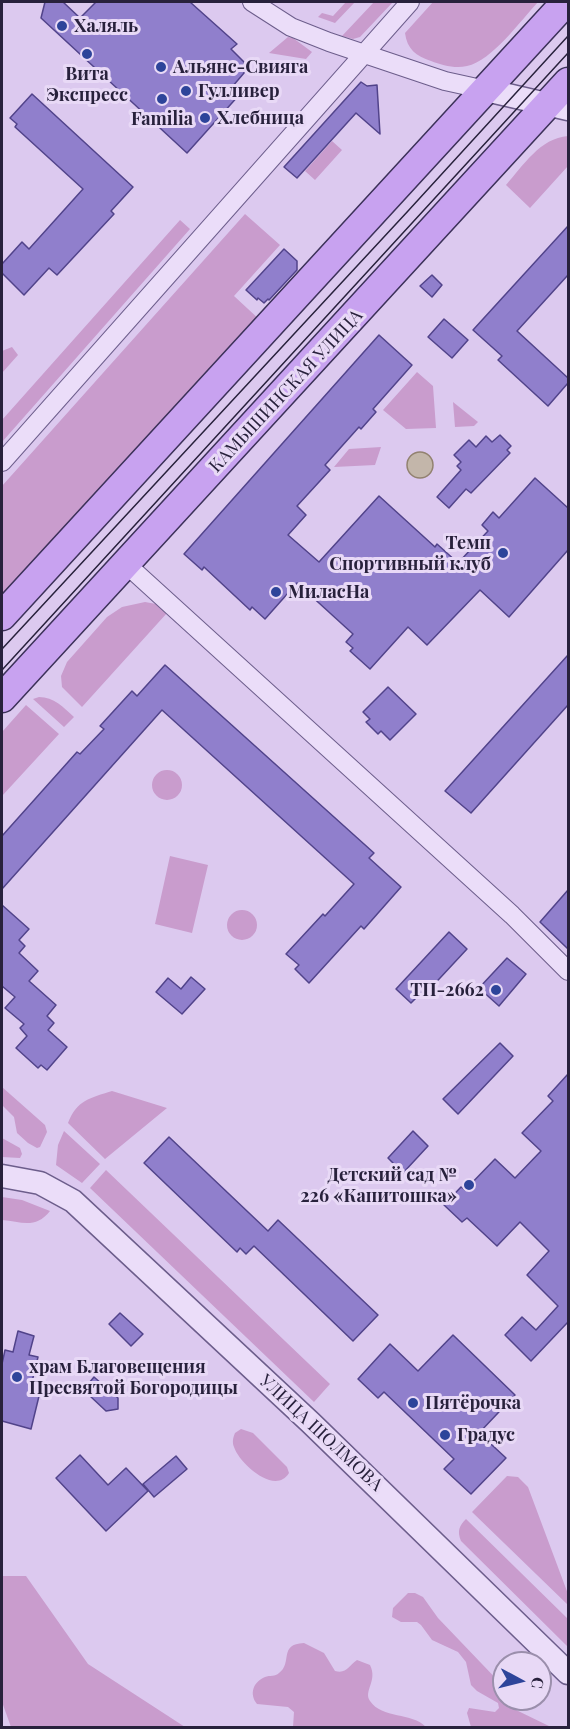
<!DOCTYPE html>
<html>
<head>
<meta charset="utf-8">
<style>
	body { margin:0 }
	#map { position:relative; width:570px; height:1729px; overflow:hidden; background:#dcc9ef; font-family:"Playfair Display",serif }
	canvas { display:block }
	.frame { position:absolute; inset:0; border:3px solid #28213c; pointer-events:none }
	.north { position:absolute; left:492px; top:1651px; width:60px; height:60px; box-sizing:border-box; background:#e8d9f6; border:2px solid #9b8fac; border-radius:50%; rotate:97deg; font-size:16px; font-weight:700; line-height:24px; text-align:center; color:#28213c }
	.north::after { content:''; display:block; margin:auto; width:21px; height:27px; background:#2d449a; clip-path:polygon(50% 0,100% 100%,50% 72%,0 100%) }
</style>
</head>
<body>
<div id="map">
<canvas width="570" height="1729"></canvas>
<div class="frame"></div>
<div class="north">С</div>
</div>
<script>
const context = document.querySelector('canvas').getContext('2d');
context.lineJoin = 'round';
function paint(path, color) { context.fillStyle = color; context.fill(path, 'evenodd'); }
function trace(path, color, width, dash) { context.strokeStyle = color; context.lineWidth = width; context.lineCap = dash ? 'butt' : 'round'; context.setLineDash(dash || []); context.stroke(path); }
function label(font, color, halo, rows, align = 'center') {
  context.font = font + ' "Playfair Display",serif'; context.lineWidth = 6; context.setLineDash([]); context.textBaseline = 'middle'; context.strokeStyle = halo; context.fillStyle = color; for (const [text, x, y, turn = 0] of rows) {
    context.save(); context.translate(x, y); context.rotate((+turn || 0) * Math.PI / 180); context.textAlign = isNaN(turn) ? turn : align; if (halo) context.strokeText(text, 0, 0); context.fillText(text, 0, 0); context.restore();
  }
}
paint(new Path2D(`
	M346,2H355L335,23L318,17L322,13L333,16Z
	M374,2H393L360,37L353,39L342,36Z
	M433,2H538C521,20 492,61 467,66C455,69 442,65 431,61C416,56 407,49 405,33Z
	M288,37L293,38L312,52L306,59L269,53Z
	M568,136V166L530,208L506,185C523,166 540,138 568,136Z
	M332,141L342,150L315,180L305,171Z
	M245,214L280,245L234,296L261,321L2,600V486Z
	M180,220L190,229L2,442V420Z
	M12,347L18,355L2,373V351Z
	M417,372L433,386L436,428L406,429L383,410Z
	M453,402L478,422L474,426L455,427Z
	M381,447L375,465L334,467L349,449Z
	M145,602L156,604L167,613L82,707L62,687L61,676L67,662L107,617L122,607Z
	M39,697C54,697 63,707 74,717L64,727L33,699Z
	M26,705L59,734L2,796V732Z
	M152 785a15 15 0 1 1 30 0a15 15 0 1 1-30 0Z
	M170,856L208,865L192,933L155,924Z
	M227 925a15 15 0 1 1 30 0a15 15 0 1 1-30 0Z
	M2,1087L45,1125L47,1132L40,1147L37,1148L28,1143L17,1133L14,1117L2,1105Z
	M112,1091L167,1108L105,1159L68,1123C77,1100 90,1098 112,1091Z
	M64,1131L100,1164L82,1183L56,1165L58,1145Z
	M2,1138L20,1148L22,1154L20,1158L2,1157Z
	M106,1170L330,1384L314,1402L90,1188Z
	M2,1197L22,1200L50,1211C36,1229 22,1222 2,1220Z
	M241,1429L253,1433L287,1467L289,1473C275,1496 239,1463 234,1447C232,1442 233,1438 235,1433Z
	M507,1476L518,1477L528,1487L568,1594V1605L472,1512Z
	M466,1519L568,1619V1647L461,1541C457,1531 459,1526 466,1519Z
	M2,1576H26L88,1664L185,1727H11L2,1702Z
	M408,1593H415L423,1597L438,1618L504,1687V1699H510L514,1709L551,1727L523,1726L471,1727L467,1713L469,1708L495,1712L499,1708L498,1703L477,1691L471,1685L466,1662L458,1652L432,1640L421,1625L417,1622H401L392,1617L393,1608Z
	M304,1643L324,1653L335,1671C347,1674 348,1666 357,1660L370,1665C378,1681 363,1691 370,1701C382,1719 412,1712 426,1727H293L294,1712L288,1707L257,1704C249,1694 253,1682 265,1677C270,1675 275,1677 279,1673C293,1663 278,1644 304,1643Z`), '#c99ccd');
const water = new Path2D(`
	M407 465a13 13 0 1 1 26 0a13 13 0 1 1-26 0Z`);
paint(water, '#c3b6aa');
trace(water, '#928270', 1.5);
const building = new Path2D(`
	M45,2H63L80,18L96,2H190L237,44L231,49L244,62V73L232,87L240,94L187,153L41,18Z
	M361,82L367,86L377,85L380,134L356,113L297,178L284,167Z
	M32,94L133,187L111,211L114,214L57,275L49,268L24,295L2,273V264L22,242L29,249L83,189L15,127L17,124L10,118Z
	M568,226V275L517,331L568,378V383L548,406L498,360L502,356L473,330Z
	M284,249L297,261V270L269,300L268,299L264,303L258,298L257,300L246,290Z
	M432,275L442,285L432,297L420,286Z
	M444,319L468,340L452,358L428,337Z
	M379,335L412,365L373,409L376,412L361,429L359,427L325,465L330,470L297,506L306,515L288,535L319,562L379,496L435,547L437,544L458,563L488,531L482,525L493,512L499,518L535,478L568,508V550L509,617L480,590L427,645L408,627L370,669L350,651L353,648L346,642L353,634L297,583L265,619L252,607L250,610L204,567L202,570L184,554Z
	M500,435L511,446L507,450L510,453L471,493L466,489L449,508L437,497L461,470L457,466L461,462L454,455L469,440L476,447L486,436L492,442Z
	M568,655V705L471,813L445,791Z
	M165,665L374,853L369,858L401,887L364,929L361,926L309,983L295,969L299,965L286,954L323,914L325,916L354,884L162,710L2,889V836L77,752L80,754L104,729L100,726L132,691L137,696Z
	M388,687L416,714L390,740L381,731L378,734L366,722L370,719L363,712Z
	M568,890V949L540,922Z
	M2,905L29,929L19,940L25,946L19,953L38,971L29,981L56,1005L47,1016L54,1023L48,1030L67,1047L47,1070L41,1065L38,1068L16,1048L27,1036L20,1028L24,1024L5,1008L15,997L2,986Z
	M449,932L467,949L427,992L424,990L411,1003L396,989Z
	M507,958L526,974L499,1006L479,988Z
	M191,977L205,989L182,1014L156,992L168,978L181,989Z
	M500,1043L513,1056L458,1114L443,1099Z
	M568,1074V1322L531,1361L505,1335L522,1317L536,1330L558,1306L527,1275L549,1251L520,1222L497,1246L467,1218L462,1222L444,1205L461,1187L465,1190L495,1159L515,1178L541,1151L522,1133L553,1101L548,1096Z
	M413,1131L428,1146L403,1173L388,1158Z
	M169,1137L268,1231L278,1220L378,1315L353,1341L254,1246L246,1254L240,1248L237,1252L144,1163Z
	M120,1313L143,1334L131,1346L109,1324Z
	M18,1331L34,1336L29,1355L38,1357L30,1390L40,1392L31,1429L2,1421V1364L5,1350L13,1352Z
	M453,1335L515,1395L479,1433L506,1458L471,1494L444,1469L454,1459L384,1392L378,1398L358,1379L390,1344L418,1371Z
	M94,1377L118,1398V1409L106,1411L90,1396L91,1395L84,1389Z
	M80,1455L108,1485L126,1468L148,1491L106,1531L56,1478Z
	M176,1456L187,1469L154,1497L143,1484Z`);
paint(building, '#907fcc');
trace(building, '#51438a', 1.5);
const minor = new Path2D(`
	M252,2L291,27L329,42L445,81L486,90
	M2,462L410,2
	M126,564L512,915L568,971`);
const tertiary = new Path2D(`
	M486,90L568,109
	M2,1176L40,1183L73,1201L311,1423L568,1673`);
const primary = new Path2D(`
	M2,616L566,2
	M2,698L568,82`);
trace(minor, '#6c5d8b', 20);
trace(tertiary, '#6c5d8b', 25);
trace(primary, '#3c3159', 31);
trace(minor, '#ebddf9', 18);
trace(tertiary, '#ebddf9', 22);
trace(primary, '#c8a2f0', 28);
trace(new Path2D(`
	M2,649L408,211L568,36
	M2,670L568,53`), '#28213c', 1.5);
for (const [x, y, r, color] of [
	[62,26,6,"#2d449a"],
	[87,54,6,"#2d449a"],
	[161,67,6,"#2d449a"],
	[186,91,6,"#2d449a"],
	[162,99,6,"#2d449a"],
	[205,118,6,"#2d449a"],
	[503,553,6,"#2d449a"],
	[276,592,6,"#2d449a"],
	[496,990,6,"#2d449a"],
	[469,1185,6,"#2d449a"],
	[17,1377,6,"#2d449a"],
	[413,1403,6,"#2d449a"],
	[445,1435,6,"#2d449a"]
]) { const dot = new Path2D(); dot.arc(x, y, r, 0, 2 * Math.PI); context.fillStyle = color; context.fill(dot); trace(dot, '#e8d9f6', 2); }
label('bold 18px', '#28213c', '#e8d9f6', [
	["Халяль",74,26],
	["Альянс-Свияга",173,67],
	["Вита",87,74,"center"],
	["Экспресс",87,95,"center"],
	["Гулливер",198,91],
	["Хлебница",217,118],
	["Familia",162,119,"center"],
	["Темп",491,543,"right"],
	["Спортивный клуб",491,564,"right"],
	["МиласНа",288,592],
	["ТП-2662",484,990,"right"],
	["Детский сад №",457,1175,"right"],
	["226 «Капитошка»",457,1196,"right"],
	["храм Благовещения",29,1367],
	["Пресвятой Богородицы",29,1388],
	["Пятёрочка",425,1403],
	["Градус",457,1435]
], 'left');
label('18px', '#28213c', '#e8d9f6', [
	["КАМЫШИНСКАЯ УЛИЦА",286,391,-47],
	["УЛИЦА ШОЛМОВА",321,1433,43]
]);
</script>
</body>
</html>
